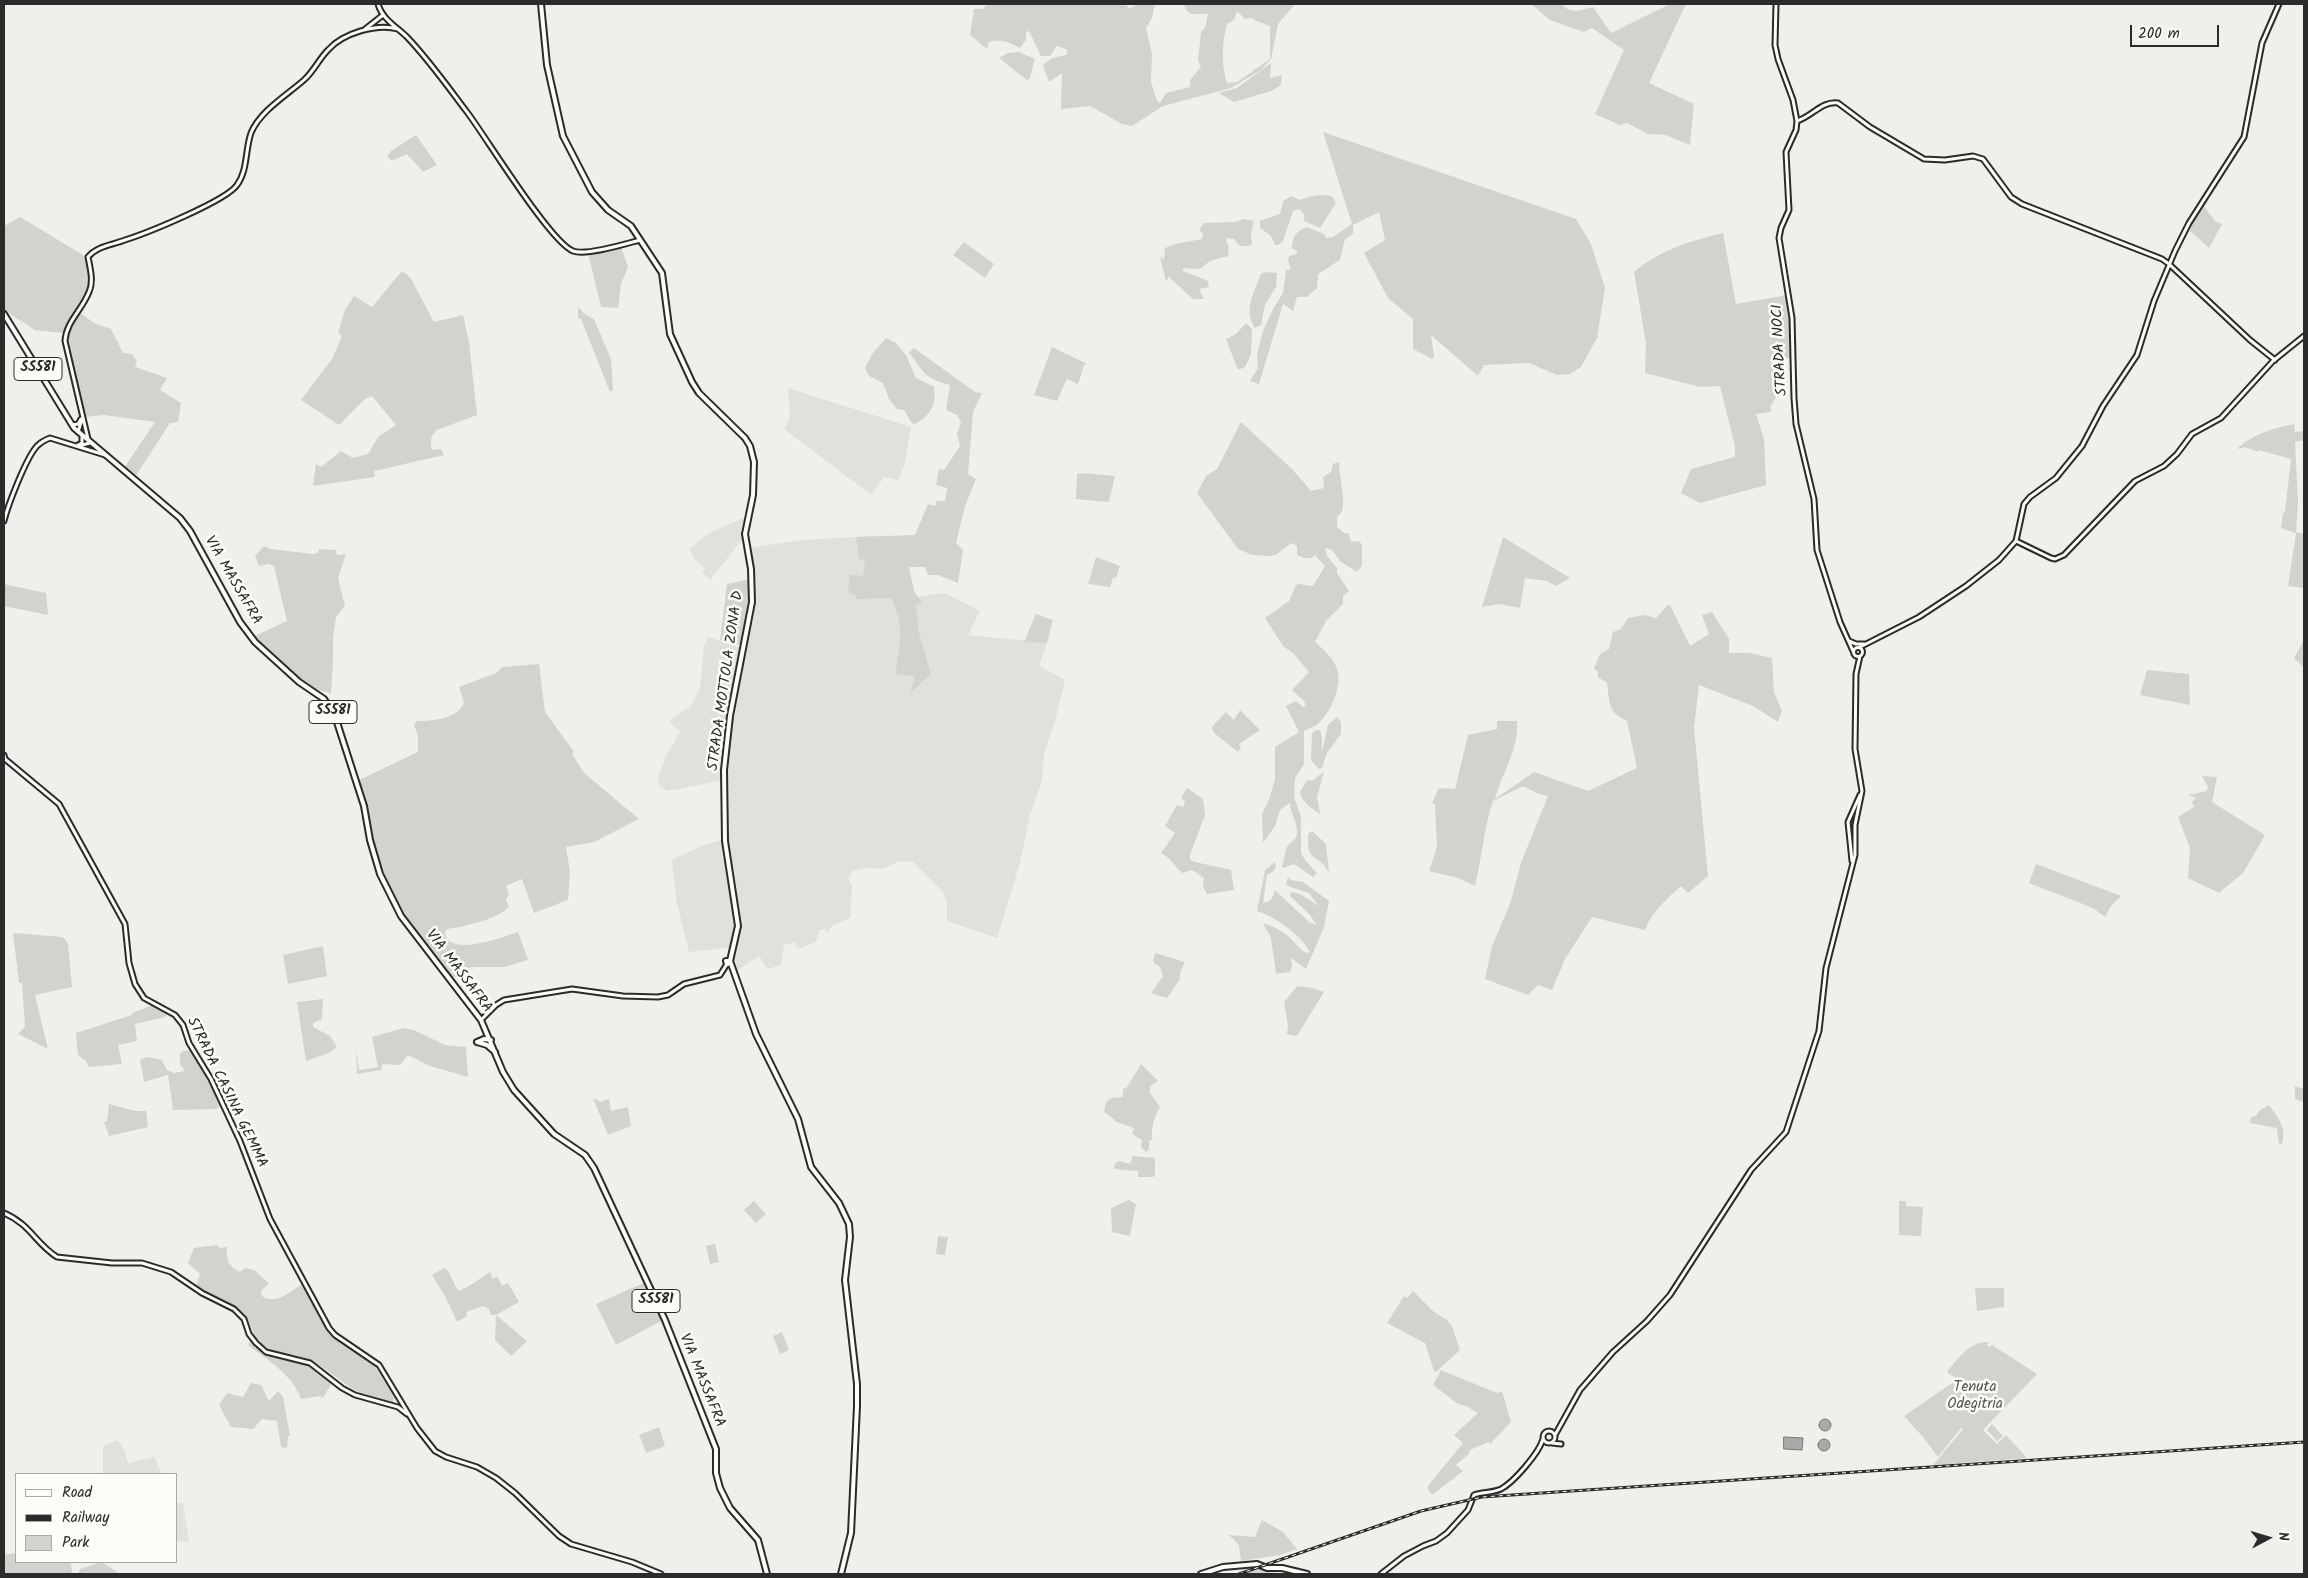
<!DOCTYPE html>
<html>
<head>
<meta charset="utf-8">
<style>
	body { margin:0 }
	#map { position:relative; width:2308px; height:1578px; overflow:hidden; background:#f0efeb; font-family:Kalam,sans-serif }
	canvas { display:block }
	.frame { position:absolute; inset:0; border:5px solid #2b2b2b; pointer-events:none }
	.legend { position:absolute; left:15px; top:1473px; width:162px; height:90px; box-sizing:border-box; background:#fdfcf7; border:1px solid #a9a8a5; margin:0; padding:6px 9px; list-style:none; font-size:15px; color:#2b2b2b }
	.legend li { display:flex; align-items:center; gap:10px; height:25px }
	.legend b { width:25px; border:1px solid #a9a8a5 }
	.north { position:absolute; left:2243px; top:1513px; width:50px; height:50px; -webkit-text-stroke:4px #fdfcf7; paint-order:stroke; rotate:84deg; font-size:14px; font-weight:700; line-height:20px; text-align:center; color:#2b2b2b }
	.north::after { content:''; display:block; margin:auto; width:18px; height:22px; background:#2b2b2b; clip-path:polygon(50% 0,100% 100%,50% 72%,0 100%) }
	.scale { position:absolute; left:2130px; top:25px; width:89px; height:22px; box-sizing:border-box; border:2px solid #2b2b2b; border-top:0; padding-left:6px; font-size:15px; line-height:18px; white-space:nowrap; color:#2b2b2b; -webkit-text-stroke:4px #fdfcf7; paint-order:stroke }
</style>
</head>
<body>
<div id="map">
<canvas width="2308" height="1578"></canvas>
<div class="frame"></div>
<ul class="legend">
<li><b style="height:6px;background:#fdfcf7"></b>Road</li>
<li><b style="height:6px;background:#2b2b2b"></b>Railway</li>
<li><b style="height:14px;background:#d3d2cf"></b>Park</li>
</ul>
<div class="north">N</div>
<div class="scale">200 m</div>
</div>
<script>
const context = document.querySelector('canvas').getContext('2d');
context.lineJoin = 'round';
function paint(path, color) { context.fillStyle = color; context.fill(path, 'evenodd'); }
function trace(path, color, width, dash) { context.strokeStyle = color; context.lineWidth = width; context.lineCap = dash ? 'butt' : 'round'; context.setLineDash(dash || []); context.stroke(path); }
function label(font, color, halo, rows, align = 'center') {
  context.font = font + ' Kalam,sans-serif'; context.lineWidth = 5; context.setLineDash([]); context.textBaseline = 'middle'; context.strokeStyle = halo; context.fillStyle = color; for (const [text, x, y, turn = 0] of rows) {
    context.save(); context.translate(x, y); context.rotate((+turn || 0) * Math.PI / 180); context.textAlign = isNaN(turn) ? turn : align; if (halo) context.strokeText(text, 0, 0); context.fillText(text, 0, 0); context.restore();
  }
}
paint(new Path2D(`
	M788,388L911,427L904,466L898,480L884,477L871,495L784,429L790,417Z
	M744,518L742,540L710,580L702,572L705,569L695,560L689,549L711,532Z
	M871,536L878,537L915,597L945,593L980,611L968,635L1047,643L1039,666L1065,680L1055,721L1044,754L1042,780L1030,815L1020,863L997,938L947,921V902L943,892L913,862L899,861L884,869L866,868L853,871L848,878L852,886L850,918L832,925L828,933H826V929L819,930L816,942L798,949L795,946V942L784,945L781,965L768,969L759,956L735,972L727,948L689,952L676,899L672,860L701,846L725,839L724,780L668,791L659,786L658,778L666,756L680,732L669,721L691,706L700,688L704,646L708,637L744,649L751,569L747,548L803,540Z
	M118,1440L124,1449L128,1463L155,1457L161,1474H103V1446Z
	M176,1503H183L189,1542L176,1541Z`), '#e1e0dc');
paint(new Path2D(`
	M987,4H1126L1129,9L1138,4H1155L1152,18L1146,28L1152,54L1151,82L1157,101L1160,103L1166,93L1190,87V80L1201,67L1198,60L1201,32L1205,28L1208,14H1191L1186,10L1184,4H1295L1278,24L1271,59L1261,70L1231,88L1163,106L1132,126L1122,124L1090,106L1061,109L1062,73L1049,82L1043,65L1052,58L1066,55L1068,50L1057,46L1050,56H1041L1029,31L1026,32V40L1020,48C1009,43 1002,38 989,42L987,49L970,35L974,9H983ZM1237,11L1245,19L1253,18L1254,20L1270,26V59L1237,82L1227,83C1221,65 1222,42 1227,24L1234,20Z
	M1531,4H1562C1570,15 1582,10 1593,7L1611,33L1670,4H1686L1649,83L1694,104L1690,145L1665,135L1648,134L1627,123L1620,125L1595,114L1624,50L1592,28L1584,32L1550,20Z
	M1019,52L1035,59C1032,67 1032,75 1028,81L999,58L1008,53Z
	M1271,63L1270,78L1282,75L1281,85L1271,91L1234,102L1219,93L1237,88Z
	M1323,132L1576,219L1591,244L1605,288L1597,338L1581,367L1570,374L1557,375L1529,363L1484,365L1478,376L1431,335L1434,357L1432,359L1413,349V319L1388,298L1364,253L1385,240L1379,212L1353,225V234L1345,239L1340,260L1318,274L1317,288L1307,297H1297L1293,311L1283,304L1259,384L1250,381L1258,368L1257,354L1263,331L1273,309L1283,293L1286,270L1291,269L1288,261L1289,256L1297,254V251L1292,248C1293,236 1295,232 1307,227L1324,234L1326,238L1333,237L1352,224Z
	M416,135L437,165L423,172L407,154L392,161L387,157L391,151Z
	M1291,196L1300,200C1311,196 1322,193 1333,197L1336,203L1320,228L1304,221V214L1299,209L1293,211L1283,241L1278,245H1275L1271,236L1260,228V221L1280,214L1283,201Z
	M2202,204L2215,221L2222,224L2209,248L2188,229Z
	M20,217L83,255C100,291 77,303 63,333L35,330L4,310V226Z
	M1244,219L1254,221L1251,234L1252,244L1249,246H1240L1234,239L1227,238L1226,241L1229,246L1228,256L1210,261L1200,269L1183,268V271L1208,281L1209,287L1199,289L1204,299H1193L1169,277L1166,281L1160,257L1164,259L1165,248L1175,244L1202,239L1203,233L1200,231V228L1204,223L1235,222Z
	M1723,233L1736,304L1788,295L1792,325L1791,359L1788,358L1772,362C1778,374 1781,395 1771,405V412L1756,414L1764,439L1766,485L1700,503L1681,493L1691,469L1735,457V446L1720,386L1700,387L1645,373L1646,343L1634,272C1660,250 1690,241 1723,233Z
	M964,242L994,264L985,278L953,255Z
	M621,247L628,267L621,284L618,308L601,307L588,253Z
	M402,271L410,277L434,322L463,315L469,342L477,415L437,430C430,436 430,442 432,450L441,449L444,455L374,471L375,477L313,486L316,464L321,467L341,451L353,458L368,454L378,437L396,425L372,396L365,399L339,425L301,400L332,359L342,336L338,333L345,310L354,296L372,307Z
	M1265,272L1277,273L1276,287L1265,305L1261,325L1255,328C1243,311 1254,292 1261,274Z
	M578,307L585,314L594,319L611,359L613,390L610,392L581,319L578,318Z
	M79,312L94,323L111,329L123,353L132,354L137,361L135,367L167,378L160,390L181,403L178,422L170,423L135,477L124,468L155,422L104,415L84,417L67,341L68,331Z
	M1246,323L1252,329L1251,354L1245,367L1238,370L1226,339L1236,334Z
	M886,338L896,343L906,355L916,378L934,387C937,405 930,417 913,425L904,410L897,409L889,399L883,383L869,376L865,368L872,354Z
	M1052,347L1087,364L1084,365L1078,384L1067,379L1057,401L1034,395Z
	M914,348L975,392L982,393L973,412L968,474L976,479L965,506L956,543L963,550L958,583L938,575H928L925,567H909L914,591L922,603L916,605L919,633L931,674L910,693L915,679L914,676L896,674C896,662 900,650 900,638C901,624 897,611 892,598L856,599V596L848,592L850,575L863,576L865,560L859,559L856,537L915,535L928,504L935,506L937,501H945L947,488L936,485L939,469L944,470L960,446L957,434L961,422L957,415L946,410L950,385C924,378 924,373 909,352Z
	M1241,422L1292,469L1311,491L1324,488L1323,477L1331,472L1333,464L1339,462C1339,473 1346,503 1342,511C1341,513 1339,515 1337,517V527L1344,533H1348L1351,541L1360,542L1362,545V566L1357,572L1341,562L1332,550L1325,548L1327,556L1337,568V573L1349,591L1343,596V604L1326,621L1315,642C1324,650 1336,660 1338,673C1341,689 1330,713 1318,724C1314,727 1309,728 1304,731V764L1295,778L1294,797L1301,817V853L1305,860L1317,873L1313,877L1294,864L1283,868L1282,866C1284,860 1285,852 1287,847C1290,842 1296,840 1297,834C1298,822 1290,814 1290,803L1280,810L1275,826L1263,843L1262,814L1269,800L1275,779V747L1299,732L1286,706L1296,701L1303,707L1306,706L1304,701L1292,690L1309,672L1294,654L1283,646L1265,618L1289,601L1296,585L1300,584L1313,586L1325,566L1315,555L1312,558H1304L1297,555V546L1291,543L1277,554L1269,556L1252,555L1238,549L1197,493L1206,476L1217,469Z
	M2294,424L2295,432L2304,431V440L2295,442L2298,503L2296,532L2304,534V588L2288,586L2296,533L2281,528L2283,513L2285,512L2291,459L2259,450L2258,452L2245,447L2239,449L2238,448C2255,433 2272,429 2294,424Z
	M1084,473L1115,476L1109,502L1076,499L1077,474Z
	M1503,537L1570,578L1556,586L1547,581L1525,578L1520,608L1499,604L1482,607Z
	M264,546L271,549L313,554L318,553L319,549L336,550L337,555L346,554L338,578L345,606L336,617L333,638V663L331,693C298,688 276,659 253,637L287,621L274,566L268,564L259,566L255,556Z
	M1096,557L1120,566L1116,578H1113L1110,587L1088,584Z
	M750,579V602L743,646L720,640L727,584Z
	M4,584L46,593L48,615L4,606Z
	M1668,605H1670L1690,646L1709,634L1702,615L1712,612L1729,639V653H1750L1772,658L1774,692L1782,711L1778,722L1753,706L1699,685L1694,728L1708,876L1688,893L1681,886C1667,899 1652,911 1645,930L1592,917L1565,959L1552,990L1538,985L1528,995L1485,979L1492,946L1510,904L1521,863L1548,796L1539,794L1523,786L1493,801C1484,828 1482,857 1475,886L1458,878L1429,871L1437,847L1435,804L1432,803L1439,788L1455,789L1468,735L1497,729V721H1517C1519,750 1502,773 1495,799L1534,772L1588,791L1637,768L1627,721C1607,712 1610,703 1607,683L1598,677V672L1594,669L1600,654L1609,649L1613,632L1621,629L1628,618L1645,615L1656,618Z
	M1036,614L1053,620L1047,643L1024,642Z
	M2304,640V668L2294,658Z
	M539,664L545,712L574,752L572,754L584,773L639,819L594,842L566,847L570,872L568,900L534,913L522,879L506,886L509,894L506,900L509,907C496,919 478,922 460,927C454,928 451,927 445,931C446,959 503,937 518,932L528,960L504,967H471L452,979C433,955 408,930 395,902C376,863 370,821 359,780L418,752V736L414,725L417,721C431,721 459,719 464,702L459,687L496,673L502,667Z
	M2147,670L2189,674L2190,705L2140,695Z
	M1240,710L1260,730L1239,744L1241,747L1238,752L1214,733L1212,727L1226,712L1234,720Z
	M1337,717L1341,722V734L1327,753L1322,768L1319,769L1311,760L1312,734L1314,731L1320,730L1322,737V752L1328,725Z
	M1324,772L1317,797L1320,814C1312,809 1302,802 1300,792L1307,780L1312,781Z
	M2202,776L2217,777L2212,802L2265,835L2243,873L2219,893L2188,878L2190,848L2178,817L2194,807L2192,802L2196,798L2188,795L2207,791L2208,787Z
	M1187,788L1203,799L1205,815L1190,855V860C1194,863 1222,867 1231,870L1234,890L1207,894L1203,886L1204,878L1192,870L1182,873C1174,866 1171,858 1161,853L1175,833L1165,826L1177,805L1183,807L1185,801L1181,798Z
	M1312,831L1326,844L1329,873C1317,850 1307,866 1308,834Z
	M1275,862L1276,866L1274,871L1267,875L1263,903C1271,902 1273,898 1275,890L1309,922L1317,925L1309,914L1290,896L1291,892L1300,894L1319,906L1309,893L1290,887L1286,884L1288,877L1291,880L1303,882L1329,901L1324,927L1306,969L1291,958L1292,966L1290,972L1276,974L1271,938L1263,923C1274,927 1284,931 1292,940C1297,945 1300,950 1307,953L1310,952C1300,934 1277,918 1257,911L1265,870Z
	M2036,864L2121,896L2111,906L2105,917L2093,908L2029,883Z
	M13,933L63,937L68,944L72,987L35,995L48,1049L18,1034L25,1026L22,983H19Z
	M323,946L327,976L288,984L283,955Z
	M1155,953L1185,962L1180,973V979L1167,998L1151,993L1163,976L1160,967L1153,962Z
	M1297,986L1312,988L1324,992L1297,1036L1287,1034L1288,1025L1284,1002Z
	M323,999L322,1019L313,1023V1027L330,1036L337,1047L329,1053L306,1061L297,1002Z
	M153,1005L169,1013L165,1017L135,1024L137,1041L118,1045L122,1064L89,1067L86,1061L78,1055L76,1033L132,1015V1013Z
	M404,1028L414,1030L445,1045L466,1047L468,1077L430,1066L408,1055L400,1065L383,1064L381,1070L357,1074L356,1049L359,1070L378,1067L372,1037Z
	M191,1050L209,1080L220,1107L216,1109L173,1110L168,1075L144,1082L140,1059L149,1057L162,1060L167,1070L174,1073L185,1071L180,1064V1054L183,1051Z
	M1141,1064L1158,1081L1150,1086V1093L1160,1107C1154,1116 1151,1129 1152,1140L1149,1141V1149L1146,1152L1141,1147L1142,1140L1132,1134L1134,1128L1114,1121L1115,1120L1104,1112L1106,1102L1112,1098L1123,1097V1088L1126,1089Z
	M2295,1086L2304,1089V1102L2295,1099Z
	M593,1098L601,1102L609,1099L611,1111L628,1107L631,1126L608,1135Z
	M109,1104L135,1111H146L148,1127L109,1136L104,1122L107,1121Z
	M2269,1105C2278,1117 2287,1128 2282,1144L2279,1145L2277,1128L2250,1123L2251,1117L2256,1116L2260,1110Z
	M1133,1156L1155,1158V1175L1153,1177H1138V1171L1114,1169L1115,1163L1119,1161L1130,1164Z
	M1129,1200L1136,1204L1130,1236L1112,1232L1111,1208Z
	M754,1201L766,1214L756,1223L744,1210Z
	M1899,1201H1906V1206L1923,1207L1921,1236L1899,1235Z
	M938,1236L948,1237L945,1255L936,1254Z
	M715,1244L719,1262L710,1264L706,1246Z
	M217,1245L219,1248L227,1247C226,1258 228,1267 240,1272L245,1268L254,1270L269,1283L261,1291L262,1296C276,1306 292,1290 304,1283L328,1330L371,1361L395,1397L393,1403C353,1399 342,1376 309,1360C295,1352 279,1357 266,1347C250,1335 255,1329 245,1316C235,1302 211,1294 196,1286L200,1274L188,1263L194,1248Z
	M444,1268L448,1271L458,1291C470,1287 479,1279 490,1272L493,1279L497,1276L502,1286L508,1283L519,1302L496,1315L527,1341L511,1356L495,1340L496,1315H491L489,1309L483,1306L466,1312L467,1316L457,1322L446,1298L432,1275Z
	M646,1282L663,1320L616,1345L596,1304Z
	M1975,1288H2004V1307L1977,1311Z
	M1413,1291L1434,1312L1447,1320L1452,1326L1460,1350L1436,1372L1434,1371L1425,1343L1387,1323L1404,1296L1407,1298Z
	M782,1332L789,1350L780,1354L773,1336Z
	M252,1339L270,1354L301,1361L332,1383L323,1398L320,1396L301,1399C292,1374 269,1361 248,1345Z
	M1989,1342L1987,1345L1989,1347L1992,1345L2037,1374L1983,1430L1997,1444L2006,1435L2027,1458L1933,1465L1963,1429L1961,1428L1938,1457L1923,1437L1904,1416L1955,1381L1956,1378L1948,1373V1370C1960,1357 1970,1341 1989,1342Z
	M1441,1370L1497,1393L1502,1391L1511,1422L1490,1444L1488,1442L1470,1450L1469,1454L1456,1465L1463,1471L1432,1495L1427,1488L1431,1482L1463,1443L1454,1435L1478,1413L1466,1406L1458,1404L1433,1385Z
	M251,1383L261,1385L269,1401L278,1391L283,1397L290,1436H288L287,1448L281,1447L277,1421L262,1419L253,1429L231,1427L219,1405L227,1393L243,1397Z
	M1992,1424L2003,1436L1997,1441L1987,1430Z
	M659,1427L665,1446L646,1453L639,1435Z
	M1262,1520L1283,1532L1297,1549L1280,1555L1241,1561L1239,1545L1229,1535L1255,1537Z
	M16,1553V1562H71L72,1574H4V1555Z
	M102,1562L120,1574H78L80,1569Z
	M1262,1568C1270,1575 1289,1572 1301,1574H1244Z`), '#d3d2cf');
const water = new Path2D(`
	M1819 1425a6 6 0 1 1 12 0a6 6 0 1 1-12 0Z
	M1784,1437L1803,1438L1802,1450L1784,1449Z
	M1818 1445a6 6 0 1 1 12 0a6 6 0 1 1-12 0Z`);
paint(water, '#aaa9a7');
trace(water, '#777775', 1);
const minor = new Path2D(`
	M378,4C382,19 397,27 407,37C429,60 448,87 467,112C486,137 550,242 573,251C586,256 625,244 640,240
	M1776,4L1775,45L1778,59L1793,100L1797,121L1796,130L1786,152L1789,210L1781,228L1779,238L1792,318L1794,398L1796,424L1814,499L1817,550L1840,622L1853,651
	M364,30L383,15
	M1797,121C1813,116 1821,101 1838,103L1870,127L1924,159L1945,160L1973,156L1983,159L2011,197L2022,204L2162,259L2169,264L2250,340L2275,360
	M72,425L78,424L81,419
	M78,432L82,419
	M88,439L65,341C66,322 82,310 89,292C94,281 90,268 88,257C97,246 112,245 125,240C147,233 226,201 237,185C248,170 245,150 251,133C260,111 287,95 304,80C314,71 319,59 328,50C343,33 377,23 398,29
	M78,445L82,443V437
	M78,446L90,443
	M4,521C8,505 26,458 37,446C41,442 45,440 50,438L105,455
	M2016,541L2051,558L2055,559L2064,555L2135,481L2164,466L2177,454L2192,434L2221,418L2273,361L2304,336
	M1849,641L1856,644H1864
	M1860,647L1919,617L1966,586L1999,560L2016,541L2024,504L2030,497L2056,478L2082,446L2103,406L2137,355L2154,301L2175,251L2189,223L2244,137L2262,43L2279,4
	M1853.5 652a4.5 4.5 0 1 1 9 0a4.5 4.5 0 1 1-9 0Z
	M4,755L5,759L59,804L125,924L129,963L135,984L144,998L175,1015L183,1025L189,1043L211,1079L240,1141L270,1219L329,1328L335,1335L379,1365L417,1428L435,1451L446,1457L477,1467L496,1478L515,1493L559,1536L571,1544L632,1562L661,1574
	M1852,861L1848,822L1860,795
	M481,1020L496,1005L504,1000L572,989L623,996L658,997L668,995L684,984L720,975L727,964
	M4,1213C30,1224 36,1244 57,1257L112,1263H142L171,1272L202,1293L234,1309L244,1319L249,1334L256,1343L266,1352L310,1363L342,1388L355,1395L398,1407L407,1414
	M1543 1437a6 6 0 1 1 12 0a6 6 0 1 1-12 0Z
	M1555,1435L1580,1390L1613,1352L1647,1321L1670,1295L1751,1170L1786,1132L1819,1031L1826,968L1855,855V825L1862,791L1855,749L1856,674L1860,656
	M1552,1443L1561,1444
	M1381,1574L1404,1556L1423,1546L1436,1541L1447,1533L1468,1510L1474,1495C1483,1492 1492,1493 1501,1489C1514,1482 1539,1453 1543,1439`);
const major = new Path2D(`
	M541,4L547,65L563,136L592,192L608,210L631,226L662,273L670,334L692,382L699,393L745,438L750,446L754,462L753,495L745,534L751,569L752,602L730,716L724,770L725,841L738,926L730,961
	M4,314L74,428L180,518L190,531L240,622L255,642L299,682L324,699L335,716L364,806L370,840L380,874L401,916L481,1020L503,1072L514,1090L554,1134L585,1155L594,1168L665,1320L716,1449V1473L720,1488L730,1508L758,1540L767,1574
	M730,963L727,964L726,961H730L756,1034L798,1119L811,1167L839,1203L849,1224L850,1237L845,1280L857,1384V1406L851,1533L841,1574
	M477,1042L487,1045L495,1052
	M477,1042L484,1039L491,1040
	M1201,1574L1223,1567L1257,1564L1267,1568H1282L1307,1574`);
trace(minor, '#2b2b2b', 7);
trace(major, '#2b2b2b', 8);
trace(minor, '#fdfcf7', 3);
trace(major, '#fdfcf7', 4);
const rail = new Path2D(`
	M1239,1574L1421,1511L1482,1497L2304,1442`);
trace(rail, '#2b2b2b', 3);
trace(rail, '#fdfcf7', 1, [4]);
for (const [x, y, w] of [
	[38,369,48],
	[333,712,48],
	[656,1301,48]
]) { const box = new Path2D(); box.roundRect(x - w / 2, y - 11.5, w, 23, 4); context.fillStyle = '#fdfcf7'; context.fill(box); trace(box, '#2b2b2b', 1); }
label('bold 14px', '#2b2b2b', null, [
	["SS581",38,369],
	["SS581",333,712],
	["SS581",656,1301]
]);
label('15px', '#2b2b2b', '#fdfcf7', [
	["STRADA NOCI",1781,350,-93],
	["VIA MASSAFRA",232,581,60],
	["STRADA MOTTOLA ZONA D",727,681,-82],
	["VIA MASSAFRA",458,972,53],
	["STRADA CASINA GEMMA",226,1093,64],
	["VIA MASSAFRA",701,1381,68]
]);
label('15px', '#555554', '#fdfcf7', [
	["Tenuta",1975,1388],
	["Odegitria",1975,1405]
]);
</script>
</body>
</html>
